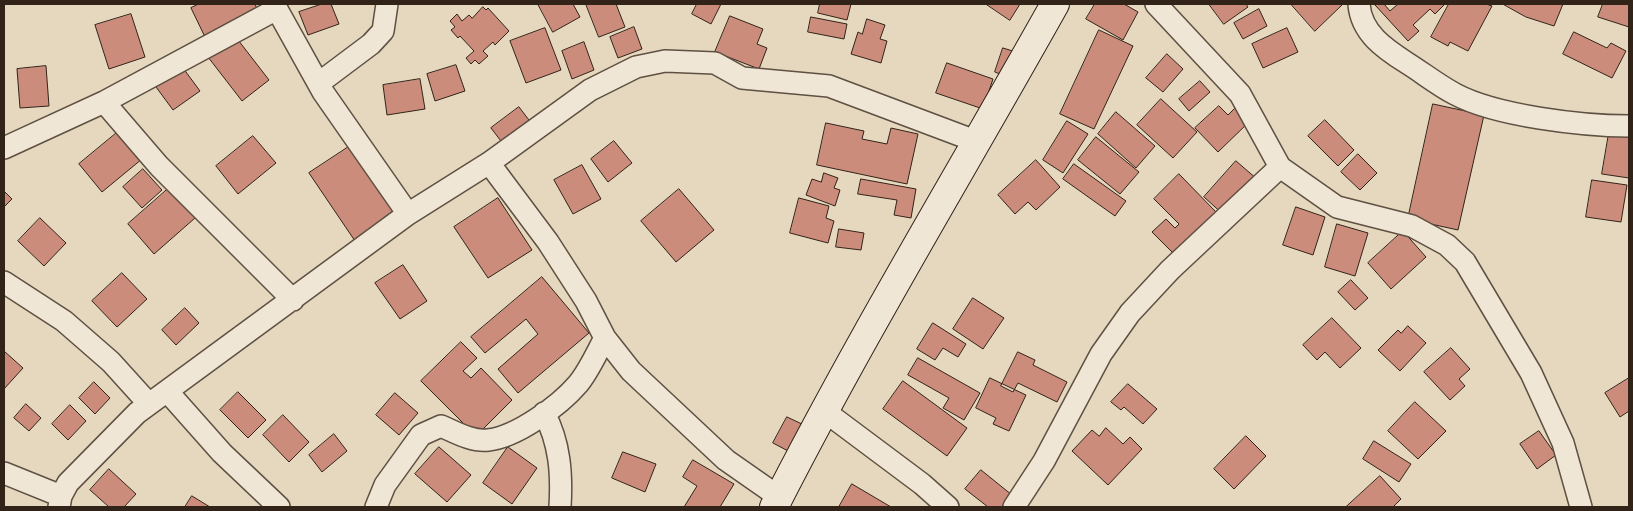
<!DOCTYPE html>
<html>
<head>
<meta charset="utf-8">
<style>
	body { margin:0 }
	#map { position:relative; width:1633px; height:511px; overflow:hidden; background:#e6d8be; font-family:"Sorts Mill Goudy",serif }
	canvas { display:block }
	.frame { position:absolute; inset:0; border:5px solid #312318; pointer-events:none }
</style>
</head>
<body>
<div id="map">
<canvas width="1633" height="511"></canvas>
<div class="frame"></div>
</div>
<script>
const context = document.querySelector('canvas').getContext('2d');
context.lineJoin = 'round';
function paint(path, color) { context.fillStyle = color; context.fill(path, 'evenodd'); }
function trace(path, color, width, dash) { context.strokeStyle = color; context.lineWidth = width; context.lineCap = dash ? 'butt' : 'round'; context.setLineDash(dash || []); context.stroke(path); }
const building = new Path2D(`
	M199,4H255L258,11L205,37L191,8Z
	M322,4H331L339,24L308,35L299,12Z
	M538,4H573L580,17L553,32Z
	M586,4H616L625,27L599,37Z
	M697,4H721L711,24L692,14Z
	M820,4H851L847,20L818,13Z
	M986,4H1020L1010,20Z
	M1095,4H1124L1138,12L1123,40L1086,19Z
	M1209,4H1246L1248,7L1224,24Z
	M1291,4H1341L1342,5L1315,31Z
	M1376,4H1384L1390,11L1398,4H1445L1435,14L1430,9L1413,25L1419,31L1408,41L1375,5Z
	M1449,4H1486L1492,6L1468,51L1450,42L1448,46L1431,37Z
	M1503,4H1563L1554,26L1526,17Z
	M1603,4H1629V27L1598,17Z
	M483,7L486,10L488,8L509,31L495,45L493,42L483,51L488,56L479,64L475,60L471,64L466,58L474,51L460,36L458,38L451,30L455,27L450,21L457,14L462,21L469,15L472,18Z
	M1259,9L1267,26L1243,39L1234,23Z
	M131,14L145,57L109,69L95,25Z
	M730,16L763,29L757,44L767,48L759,69L715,52Z
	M811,17L847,24L844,39L808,32Z
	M867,19L885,25L880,39L887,41L881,63L851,54L858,32L862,34Z
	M634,27L642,49L618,58L610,37Z
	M545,28L561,70L526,83L510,41Z
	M1287,28L1298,52L1263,68L1252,44Z
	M1099,30L1133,46L1094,129L1060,114Z
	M1574,32L1607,48L1611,43L1626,51L1612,78L1563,54Z
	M235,36L269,80L242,101L208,57Z
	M584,42L594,70L572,79L562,51Z
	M1003,48L1016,52L1007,77L995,72Z
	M1167,54L1183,69L1163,92L1146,78Z
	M947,63L993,79L983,109L936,93Z
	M456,65L465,91L435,101L427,74Z
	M46,66L49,106L20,108L17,69Z
	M183,68L200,91L173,110L156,87Z
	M420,79L425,109L387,115L383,85Z
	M1200,81L1210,92L1189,111L1179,99Z
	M1161,99L1197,132L1173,158L1137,125Z
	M1433,104L1484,115L1458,230L1408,219Z
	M1219,106L1228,115L1235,108L1249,122L1218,152L1195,128Z
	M519,107L532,124L504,145L491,128Z
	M1116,112L1155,146L1136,168L1098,134Z
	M1325,120L1354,150L1338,166L1308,136Z
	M1067,121L1088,134L1063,173L1043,160Z
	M826,123L864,131L862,139L887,144L891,128L918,134L907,184L817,165Z
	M119,131L142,159L102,192L79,164Z
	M1609,133L1629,136V178L1602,174Z
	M253,136L276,163L238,194L216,166Z
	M1096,137L1139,172L1120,194L1078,160Z
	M614,141L632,163L608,182L591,159Z
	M350,146L395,213L355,241L309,173Z
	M1358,154L1377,173L1360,190L1341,172Z
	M1036,160L1060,187L1036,210L1028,202L1015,214L998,195Z
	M1236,161L1257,179L1225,216L1204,197Z
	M1074,164L1126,201L1115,216L1063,179Z
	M582,165L601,199L573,214L554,180Z
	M143,169L162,190L142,208L123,187Z
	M824,173L838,178L834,188L840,190L835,206L806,195L812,179L821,182Z
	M1179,174L1217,213L1174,254L1152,232L1166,219L1175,228L1179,224L1154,199Z
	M861,179L916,189L911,218L894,215L897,200L858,194Z
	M1592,180L1627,185L1621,222L1586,217Z
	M169,188L195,218L154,254L128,224Z
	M679,189L714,230L676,262L641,221Z
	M4,191L12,199L4,207Z
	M498,198L532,250L488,278L454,227Z
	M799,198L829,206L826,218L834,221L828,243L790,233Z
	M1296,207L1325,217L1313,255L1283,245Z
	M40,218L66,243L44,266L18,241Z
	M1337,224L1368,233L1355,276L1325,267Z
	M839,229L864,233L861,250L836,247Z
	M1403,231L1426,257L1391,289L1368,263Z
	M403,265L427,301L400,319L375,283Z
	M122,273L147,299L117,327L92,301Z
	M542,277L589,333L518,393L498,369L538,334L526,319L485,353L471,337Z
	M1351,280L1368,298L1355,310L1338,292Z
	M973,298L1004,318L983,349L953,329Z
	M185,308L199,323L176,345L162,330Z
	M1332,318L1361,348L1340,368L1325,352L1317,360L1303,345Z
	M933,323L966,344L958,357L943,348L935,360L917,349Z
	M1408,326L1426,343L1400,371L1378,350L1398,330L1401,333Z
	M461,342L477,358L463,371L471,378L481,368L512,400L476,436L421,381Z
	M1451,348L1470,369L1459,379L1465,386L1450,400L1424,372Z
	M4,351L23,368L4,389Z
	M1018,352L1035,360L1033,365L1067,382L1057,402L1018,383L1013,392L1001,386Z
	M918,358L980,393L964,420L943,408L949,398L908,375Z
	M990,378L1026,395L1009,431L993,424L996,418L976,408Z
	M1629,378V411L1620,417L1605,393Z
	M903,381L967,428L947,456L883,409Z
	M94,382L110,398L95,414L79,398Z
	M1128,384L1157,409L1143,424L1124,407L1121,410L1111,402Z
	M238,392L266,420L248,438L220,410Z
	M395,393L418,413L399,435L376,415Z
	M1415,402L1446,431L1418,459L1388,431Z
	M26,404L41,418L29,431L14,418Z
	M70,405L86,421L68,440L52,424Z
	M283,415L309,442L289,462L263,435Z
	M787,417L804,425L790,452L773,443Z
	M1106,428L1123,444L1130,437L1142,449L1108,485L1072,451L1092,430L1099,436Z
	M1539,431L1556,455L1537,469L1520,444Z
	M334,434L347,451L322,472L309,455Z
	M1246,436L1266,456L1234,489L1214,469Z
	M1374,441L1411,464L1399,482L1363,459Z
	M439,447L471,475L447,502L415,474Z
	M508,447L537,468L512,504L483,483Z
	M623,452L656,464L645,492L612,478Z
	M693,460L734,484L720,507H684L697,486L683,477Z
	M109,469L136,494L124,507H109L90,490Z
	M981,470L1012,495L1003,507H988L965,489Z
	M1380,476L1401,499L1393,507H1346Z
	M852,484L891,507H839Z
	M192,496L210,507H185Z`);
paint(building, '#cc8c7c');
trace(building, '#312318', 1);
const street = new Path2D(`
	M274,4L323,92L408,214
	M1156,4L1240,94L1280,167L1337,207L1412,226L1447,245L1465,262L1531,373L1563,443L1581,507
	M1359,4C1361,33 1385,49 1407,63C1423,73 1438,85 1455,94C1496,116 1583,126 1629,126
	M319,83L371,44L383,31L387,4
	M104,102L159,166L293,300
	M4,148L104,102L277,9
	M489,163L548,242L586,301L605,338L631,371L726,460L779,497
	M4,282L64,321L111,362L149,404
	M167,391L222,453L279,507
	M823,410L922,484L948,507
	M544,413C560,443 562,474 560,507
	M4,473L61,496
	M59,507L61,496L68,483L137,413L408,214L489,163L590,90L636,67L665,61L715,63L742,78L829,86L978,142
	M376,507L385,485L421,435L441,426C455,432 472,442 488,440C517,437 560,405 578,384C589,371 597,352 605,338
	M1014,507L1044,461L1101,354L1130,313L1170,270L1280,167`);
const secondary = new Path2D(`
	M774,507C861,336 961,172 1055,4`);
trace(street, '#5e5042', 24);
trace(secondary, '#312318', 30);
trace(street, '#efe6d5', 21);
trace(secondary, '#efe6d5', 28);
</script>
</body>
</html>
